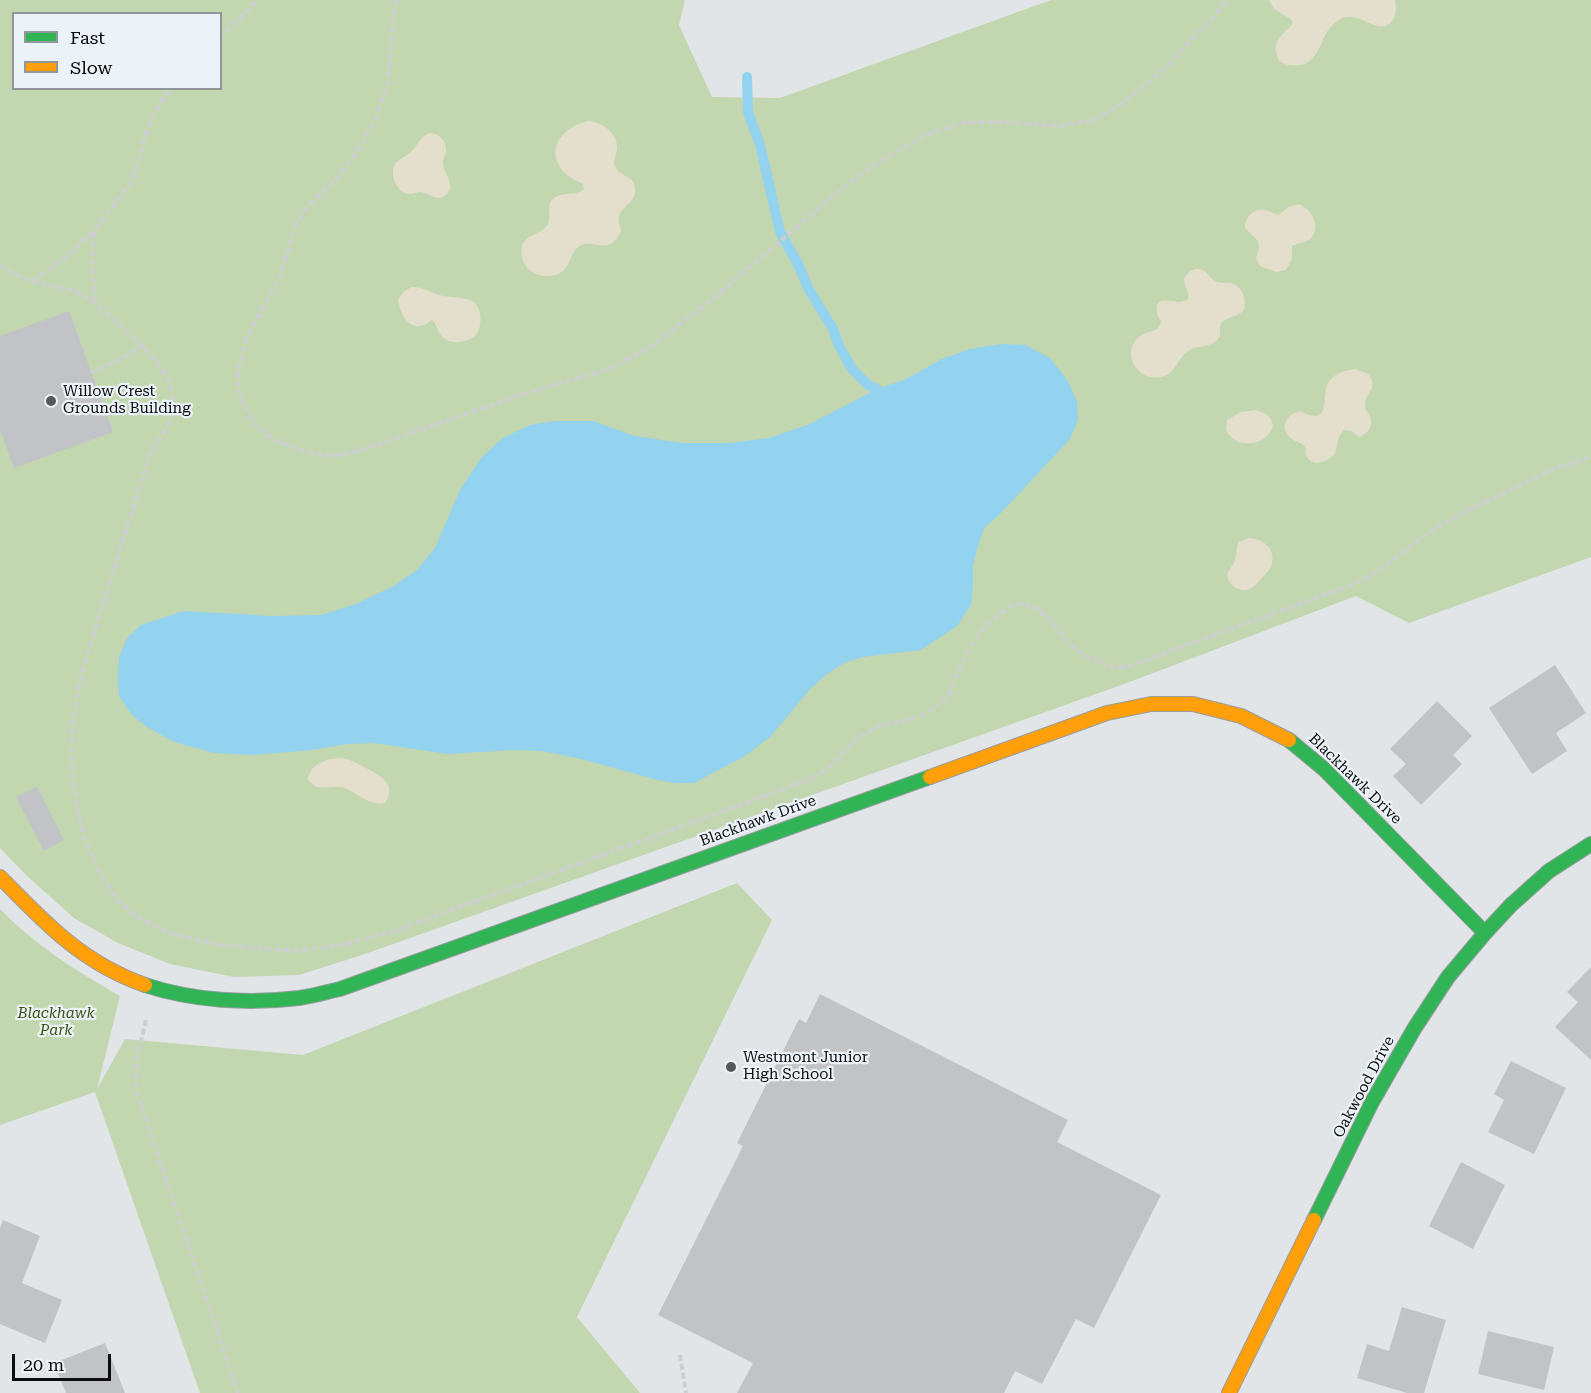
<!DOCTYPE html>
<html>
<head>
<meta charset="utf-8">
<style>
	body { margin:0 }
	#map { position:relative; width:1591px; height:1393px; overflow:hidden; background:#e1e5e8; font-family:"Roboto Serif",serif }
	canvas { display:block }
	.legend { position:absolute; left:12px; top:12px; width:210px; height:78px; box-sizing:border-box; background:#ebf2f8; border:2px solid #91969b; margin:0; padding:8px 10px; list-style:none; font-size:18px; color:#0b0d0f }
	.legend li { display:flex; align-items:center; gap:12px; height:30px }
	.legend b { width:30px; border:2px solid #91969b }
	.scale { position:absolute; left:12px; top:1354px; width:99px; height:27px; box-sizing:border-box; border:3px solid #0b0d0f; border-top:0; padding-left:8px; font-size:18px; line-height:21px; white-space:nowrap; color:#0b0d0f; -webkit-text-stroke:4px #ebf2f8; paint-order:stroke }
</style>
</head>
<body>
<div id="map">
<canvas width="1591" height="1393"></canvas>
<ul class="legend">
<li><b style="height:8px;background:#30b455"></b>Fast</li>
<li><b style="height:8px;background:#ff9f0a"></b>Slow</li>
</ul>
<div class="scale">20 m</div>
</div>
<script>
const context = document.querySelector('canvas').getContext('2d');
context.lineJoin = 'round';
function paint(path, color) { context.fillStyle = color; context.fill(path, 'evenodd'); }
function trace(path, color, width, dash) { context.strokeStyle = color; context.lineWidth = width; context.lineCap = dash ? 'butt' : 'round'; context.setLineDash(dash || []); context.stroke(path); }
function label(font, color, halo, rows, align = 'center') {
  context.font = font + ' "Roboto Serif",serif'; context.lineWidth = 4.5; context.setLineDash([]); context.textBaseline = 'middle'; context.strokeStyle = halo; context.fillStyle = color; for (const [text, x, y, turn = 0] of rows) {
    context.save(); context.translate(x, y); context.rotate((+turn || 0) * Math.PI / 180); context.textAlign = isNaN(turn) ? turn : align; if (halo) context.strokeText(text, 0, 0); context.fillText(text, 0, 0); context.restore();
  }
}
paint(new Path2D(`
	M0,0H685L679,25L712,97L780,98L1051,0H1591V557L1409,623L1356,596L1127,683L365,954L299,975L234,977L170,964L118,943L74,918L27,876L0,848ZM14,14H220V88H14Z
	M737,883L772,920L577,1317L640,1393H200L95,1092L0,1125V909C36,946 75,970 120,996L97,1089L125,1039L303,1055Z`), '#c2d6b0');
paint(new Path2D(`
	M1269,0H1395C1396,6 1397,12 1394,18C1383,37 1366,18 1352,17C1348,16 1343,17 1339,20C1322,31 1324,45 1313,58C1305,67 1289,68 1279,61C1271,43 1279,37 1292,25V20L1274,9Z
	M589,121C602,123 616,131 617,146C618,152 614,158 614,165L618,171L633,181C641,203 623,203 619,216C618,221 620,226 621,231C610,257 596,239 581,245C571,250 571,264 563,271C550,282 525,275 522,257C519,234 535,238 546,227C554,219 544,205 554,198C564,191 575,197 584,189L583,184C578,181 572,179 567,175C542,152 562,126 589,121Z
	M430,133C440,134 447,141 446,152C445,156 442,160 443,165C445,174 456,187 446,195C436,203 429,192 420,192C418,192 412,194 411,194C397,195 388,173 396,163C400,158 407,156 411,152C419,144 419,137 430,133Z
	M1299,204C1312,210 1322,227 1310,239C1305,243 1298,243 1292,246V259L1286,270L1276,272L1260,266L1256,259L1259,248L1258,241L1245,228C1245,218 1253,207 1265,210C1270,211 1274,214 1279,215L1288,207Z
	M1195,269C1207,268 1207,276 1215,281C1221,284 1228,282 1234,284C1244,289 1246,301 1244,310C1238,317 1223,318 1221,324C1218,333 1224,337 1213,343C1204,348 1194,345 1187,352C1177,359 1176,374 1161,377C1138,382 1119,353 1140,336C1145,332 1152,332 1157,329L1161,322C1159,318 1157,316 1157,312C1154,296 1170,301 1178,302C1183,302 1183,301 1188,299C1190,292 1184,286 1184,278L1190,271Z
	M412,287C422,287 430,292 439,295C449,298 463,296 472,301C482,306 483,327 476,335C469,342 453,345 445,339C438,335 438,325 432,320C429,321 427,324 424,325C408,331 400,312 398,300C402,293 405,290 412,287Z
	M1355,369L1368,374C1380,389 1365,392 1365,405C1365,411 1366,410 1369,414C1374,424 1369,434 1359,437L1351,431L1344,430L1339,437L1335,454C1328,461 1312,469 1306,455C1304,449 1308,452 1304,446C1301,442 1296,442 1292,439C1278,429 1286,414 1300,411C1304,413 1309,416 1314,416C1329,418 1322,390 1329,381C1335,373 1346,370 1355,369Z
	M1256,410C1300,423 1245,465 1226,430L1227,420L1241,412Z
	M1249,538C1265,539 1277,550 1271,567C1269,571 1265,574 1262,578C1255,586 1249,593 1238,589C1231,586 1228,581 1227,574L1235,561L1238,542Z
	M340,758C350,759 357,763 366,768C380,775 398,785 385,803C371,807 359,794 345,788C336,785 326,789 316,787L308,780C309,764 326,759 340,758Z`), '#e3dfcc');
paint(new Path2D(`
	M1001,344L1025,345L1050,358L1068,381L1077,402L1078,420L1070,439L999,515L984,528L977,549L973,566V585L971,605L957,626L921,650L862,657L844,663L827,674L810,689L771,736L745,756L694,783H676L658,780L581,759L542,751L513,750L448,754L373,743L347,744L312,750L253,755L214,753L174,742L147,727L132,715L119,696L118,679L119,658L127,638L141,625L184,611L272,616L321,615L356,604L394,586L418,569L435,548L460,490L482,457L503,438L530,425L555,421H593L635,436L682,443H729L769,438L810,424L877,389L904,380L942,359L970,349Z`), '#93d3f0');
trace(new Path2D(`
	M747,77L748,112L760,145L780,232L799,266L808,288L833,329L839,346L852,369L868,385L877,389`), '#93d3f0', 10);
paint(new Path2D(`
	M69,311L113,432L14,468L0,430V336Z
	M1555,665L1586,713L1556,733L1567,751L1532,774L1489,708Z
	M1437,701L1472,736L1453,755L1462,764L1421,805L1393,776L1406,764L1390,749Z
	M37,787L64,840L44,851L16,797Z
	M1591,967V1060L1555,1027L1578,1002L1567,992Z
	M820,994L1068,1120L1057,1142L1161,1195L1094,1328L1076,1319L1042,1384L1015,1371L1004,1393H737L753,1363L658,1315L743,1146L737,1143L799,1019L806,1023Z
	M1511,1061L1566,1088L1534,1154L1488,1132L1504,1100L1494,1094Z
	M1461,1162L1505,1185L1473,1249L1429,1226Z
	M3,1220L40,1236L22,1283L62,1300L45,1343L0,1324V1228Z
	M1402,1307L1446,1320L1424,1393H1407L1357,1378L1367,1344L1389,1351Z
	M1488,1331L1554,1347L1544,1390L1478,1374Z
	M105,1343L125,1393H66L54,1363Z`), '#c2c3c6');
const fast = new Path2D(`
	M1289,740L1324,769L1485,933
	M145,985C193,1001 249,1004 299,998C313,996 326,992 340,989L930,777
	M1314,1220L1372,1102L1414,1029L1448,977L1485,933L1511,905L1549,871L1591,844`);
const slow = new Path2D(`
	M930,777L1107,713L1151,704H1193L1241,716L1289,740
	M0,877C45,923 82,963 145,985
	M1229,1393L1314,1220`);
trace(fast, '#989b9d', 16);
trace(slow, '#989b9d', 16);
trace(new Path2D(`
	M397,0L393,17L388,83L376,117L357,152L332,183L308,206L297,222L279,278L247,338L240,362L237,382L243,404L255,424L273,439L305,452L334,456L368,448L523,394L606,370L647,349L702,308L840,190L883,159L924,136L960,123L998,122L1062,126L1095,119L1123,103L1160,73L1216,14L1227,0
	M220,38L258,0
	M94,232C92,256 92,281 96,305
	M0,265C10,272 21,278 33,282C47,286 64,286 77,292C92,300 105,312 117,323C140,344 173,370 173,404C173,422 159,439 150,454L82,672L73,717L71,759L75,795L84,838L101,875L118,901L139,918L168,933L219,945L296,951L342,945L394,931L811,779L831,766L843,752L859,737L880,726L919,717L936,707L949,694L967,652L982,630L996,617L1009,607L1021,603L1037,608L1054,624L1070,645L1090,658L1111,667H1127L1349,586L1380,570L1424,536L1456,516L1556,468L1591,457
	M33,281L68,255L94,231L131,182L139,159L145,136L155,112L171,88
	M91,373L115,362L143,346
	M146,1020L137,1058L136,1090L238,1393
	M680,1355L686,1393`), '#cdcfcf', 4, [6, 3]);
trace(fast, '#30b455', 14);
trace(slow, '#ff9f0a', 14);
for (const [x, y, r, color] of [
	[51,401,6,"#56595b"],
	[731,1067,6,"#56595b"]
]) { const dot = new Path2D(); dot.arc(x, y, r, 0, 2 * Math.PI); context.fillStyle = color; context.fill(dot); trace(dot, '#ebf2f8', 2); }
label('15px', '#0b0d0f', '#ebf2f8', [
	["Willow Crest",63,392],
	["Grounds Building",63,409],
	["Westmont Junior",743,1058],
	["High School",743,1075]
], 'left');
label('15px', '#0b0d0f', '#ebf2f8', [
	["Blackhawk Drive",1355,779,44],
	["Blackhawk Drive",758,821,-20],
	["Oakwood Drive",1364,1087,-62]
]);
label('italic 15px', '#3a5311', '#ebf2f8', [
	["Blackhawk",56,1014],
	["Park",56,1031]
]);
</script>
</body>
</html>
